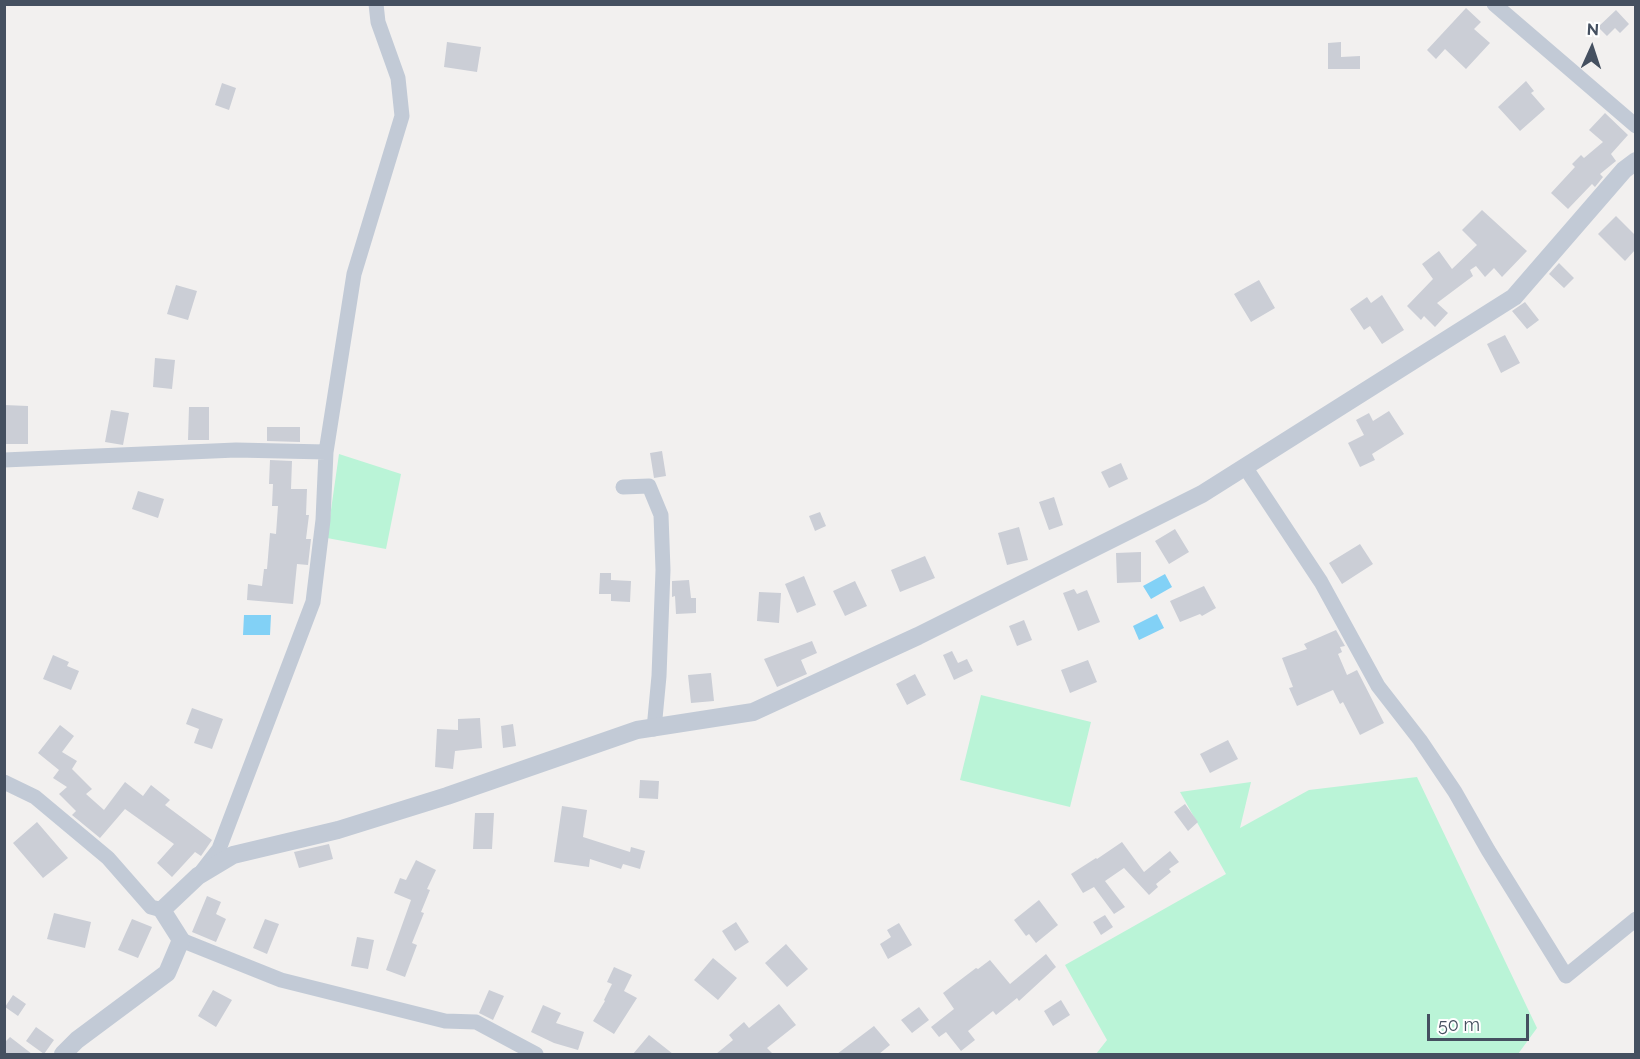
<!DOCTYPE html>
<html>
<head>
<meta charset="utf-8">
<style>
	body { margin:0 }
	#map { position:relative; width:1640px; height:1059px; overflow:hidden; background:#f2f0ef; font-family:Raleway,sans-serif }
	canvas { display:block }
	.frame { position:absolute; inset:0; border:6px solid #455060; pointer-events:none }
	.north { position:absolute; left:1562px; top:18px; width:60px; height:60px; -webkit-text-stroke:4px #fff; paint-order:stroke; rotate:3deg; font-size:16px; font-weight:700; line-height:24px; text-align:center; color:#455060 }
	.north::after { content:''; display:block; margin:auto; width:21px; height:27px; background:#455060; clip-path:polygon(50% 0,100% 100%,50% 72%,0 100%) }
	.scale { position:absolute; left:1427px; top:1014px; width:102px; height:27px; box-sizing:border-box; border:3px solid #455060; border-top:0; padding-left:8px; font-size:18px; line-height:21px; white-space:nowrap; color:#455060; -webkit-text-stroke:4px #fff; paint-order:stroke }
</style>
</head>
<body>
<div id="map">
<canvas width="1640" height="1059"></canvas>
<div class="frame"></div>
<div class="north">N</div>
<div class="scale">50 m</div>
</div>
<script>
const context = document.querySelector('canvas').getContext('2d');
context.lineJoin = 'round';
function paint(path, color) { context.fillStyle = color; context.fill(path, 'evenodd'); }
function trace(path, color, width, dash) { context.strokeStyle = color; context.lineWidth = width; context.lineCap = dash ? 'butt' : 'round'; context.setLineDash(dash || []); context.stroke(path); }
paint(new Path2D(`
	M339,454L401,474L386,549L327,538Z
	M981,695L1091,722L1070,807L960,780Z
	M1417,777L1537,1028L1518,1054H1096L1107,1040L1065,965L1226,874L1180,792L1251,782L1240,828L1309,790Z`), '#baf4d7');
paint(new Path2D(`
	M1165,574L1172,587L1151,599L1143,586Z
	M1157,614L1164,628L1139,640L1133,626Z
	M244,615H271L270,635H243Z`), '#82d1f6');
paint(new Path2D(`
	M1466,8L1481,22L1474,29L1490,43L1466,69L1445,49L1436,59L1427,50Z
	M1616,10L1629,24L1620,33L1615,28L1607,36L1598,27Z
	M447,42L481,47L477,72L444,67Z
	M1341,42V57L1360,56V69H1328V43Z
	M1526,81L1534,91L1531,93L1545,109L1520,131L1498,107Z
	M222,83L236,88L229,110L215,105Z
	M1605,113L1628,135L1611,154L1616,161L1600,174L1603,177L1595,187L1592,184L1568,209L1551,193L1575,167L1572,164L1581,155L1584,158L1603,142L1589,130Z
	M1482,210L1527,251L1502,277L1494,268L1485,277L1476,266L1470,270L1473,276L1437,303L1448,313L1435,327L1424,316L1421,320L1407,306L1433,279L1422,264L1439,251L1452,269L1477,245L1462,230Z
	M1616,216L1635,235V250L1625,261L1598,234Z
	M1559,263L1574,278L1564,288L1549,274Z
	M1259,280L1275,308L1251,322L1234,294Z
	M176,285L197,291L188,320L167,314Z
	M1382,295L1404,330L1382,344L1370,326L1364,330L1350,309L1367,297L1371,303Z
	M1525,302L1539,320L1527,329L1512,311Z
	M1505,335L1520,363L1501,373L1487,344Z
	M155,358L175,360L172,389L153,387Z
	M4,405L28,406V444H4Z
	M189,407H209V440H188Z
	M111,410L129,413L123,445L105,442Z
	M1389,411L1404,434L1372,454L1375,460L1360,467L1348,443L1364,435L1356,420L1369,413L1373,421Z
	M267,427H300V442L267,441Z
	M662,451L666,476L654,478L650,453Z
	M270,460L292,461L291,489H307L306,515H309L306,539H311L308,565L297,564L293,604L247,600L248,584L262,586L264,569H267L270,533L276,534L278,506H272L273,484H269Z
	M1121,463L1128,479L1109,488L1101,472Z
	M138,491L164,499L158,518L132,509Z
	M1054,497L1063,525L1049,530L1039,502Z
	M820,512L826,526L815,531L809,516Z
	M1019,527L1028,560L1007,565L998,533Z
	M1175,529L1189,552L1169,564L1155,541Z
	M1360,544L1373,564L1342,584L1329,563Z
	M1141,552V582L1117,583L1116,553Z
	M925,556L935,578L900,592L891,570Z
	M600,573H611V580L631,581L630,602L611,601V594H599Z
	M804,576L816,605L797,613L785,584Z
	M689,580L691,598H696V613L676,614L675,596L672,597V581Z
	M855,581L867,606L845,616L833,591Z
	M1204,586L1216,608L1202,616L1200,614L1180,622L1170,601Z
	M1074,589L1077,594L1087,590L1100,622L1078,631L1063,593Z
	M759,592L781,593L779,623L757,621Z
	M1024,620L1032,640L1017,646L1009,626Z
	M1336,630L1345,646L1340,647L1342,652L1338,654L1347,675L1357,670L1384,723L1360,735L1343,702L1340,704L1333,690L1297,706L1289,688L1293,687L1282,658L1307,649L1304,644Z
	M812,641L817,653L801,660L807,674L777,687L764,659Z
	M952,651L958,663L967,659L973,671L954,680L943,655Z
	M53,655L69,662L67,666L79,671L71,690L43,679Z
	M1088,660L1097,682L1070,693L1061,670Z
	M711,673L714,701L691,703L688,675Z
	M915,674L926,695L907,705L896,684Z
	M192,708L223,719L212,749L194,743L199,729L186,724Z
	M480,718L482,748L455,751L453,769L435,767L437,729L458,730V719Z
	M513,724L516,746L503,748L501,726Z
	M60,725L74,736L62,752L77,761L72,769L92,789L86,794L104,810L125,782L143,796L151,785L170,800L165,805L212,840L201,856L195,852L172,877L157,863L174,844L125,809L100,838L72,815L76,811L59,794L67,787L53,778L59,770L38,753Z
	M1228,740L1238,759L1210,773L1200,754Z
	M640,780L659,781L658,799L639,798Z
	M1185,804L1198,822L1188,831L1174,812Z
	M562,806L587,810L583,837L630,852L631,847L645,851L640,869L623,864L621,869L590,859L589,867L554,862Z
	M475,813H494L492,849H473Z
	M37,822L68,858L43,878L13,843Z
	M1122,842L1144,872L1170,851L1179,862L1169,869L1171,872L1156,884L1158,887L1149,895L1124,868L1105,881L1125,907L1114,914L1094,887L1083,893L1071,874L1096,858L1097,859Z
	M329,844L333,859L299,868L294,852Z
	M416,860L436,870L427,889L430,890L421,912L424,913L412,943L417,945L405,977L386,970L411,900L394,893L400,878L406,880Z
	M207,896L221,902L216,914L226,919L216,942L192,932Z
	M1039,900L1058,925L1036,943L1029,934L1026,936L1014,920Z
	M54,913L91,922L85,948L47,939Z
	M1105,915L1113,927L1101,935L1093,922Z
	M132,919L152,927L138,958L118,950Z
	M265,919L279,924L267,954L253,948Z
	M736,922L749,942L735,951L722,931Z
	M899,923L912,945L888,959L880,944L891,937L887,930Z
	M357,937L374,940L368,969L351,966Z
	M786,944L808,969L787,987L765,963Z
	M1046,954L1056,967L1019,1001L1017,998L996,1015L993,1011L968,1031L975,1040L961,1051L946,1032L939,1037L931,1027L954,1009L943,993L976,968L978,969L990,960L1010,984Z
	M713,958L737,978L718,1000L694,980Z
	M614,967L632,975L624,991L637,998L614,1034L593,1021L605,1001L604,1000L612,984L607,982Z
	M213,990L232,1000L216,1027L198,1016Z
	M489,990L504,996L493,1020L479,1013Z
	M13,995L26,1004L18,1016L5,1007Z
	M1061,1000L1070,1015L1053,1026L1044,1011Z
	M779,1004L796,1025L767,1048L773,1054H716L733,1040L729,1035L744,1022L749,1028Z
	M543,1005L561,1013L556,1023L584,1032L578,1050L554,1043L531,1032Z
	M919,1007L929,1020L912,1033L901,1020Z
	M874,1026L890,1045L879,1054H837Z
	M36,1027L54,1040L44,1054L26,1041Z
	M649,1035L673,1054H633Z
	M10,1037L32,1054H4V1043Z`), '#cbced6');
trace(new Path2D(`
	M1494,4L1636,126
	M4,460L236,450L326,452
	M1245,467L1321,582L1378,686L1420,740L1455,792L1488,850L1566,976L1636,919
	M623,487L649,486L661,515L663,570L659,676L654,729
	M4,782L35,797L108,858L151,907L162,910
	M202,871L219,849L313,602L323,520L326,452L354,274L402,116L398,78L378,22L376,4
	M181,940L281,980L445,1021L476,1022L536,1054`), '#c2cad6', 15);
trace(new Path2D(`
	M63,1054L77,1040L167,973L181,940L162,910L198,876L233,855L338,830L447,796L637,730L753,712L918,636L1202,494L1514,297L1624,170L1636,161`), '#c2cad6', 18);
</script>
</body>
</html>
